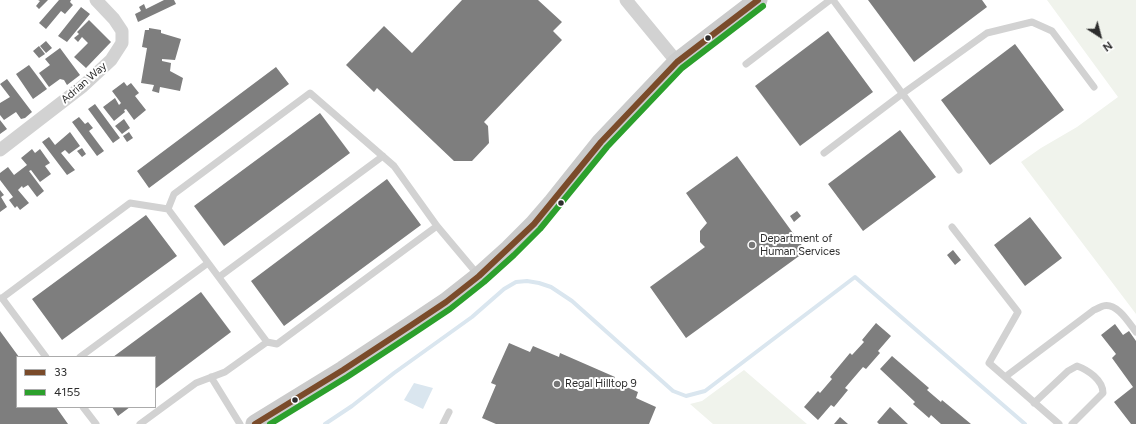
<!DOCTYPE html>
<html>
<head>
<meta charset="utf-8">
<style>
	body { margin:0 }
	#map { position:relative; width:1136px; height:424px; overflow:hidden; background:#fff; font-family:Figtree,sans-serif }
	canvas { display:block }
	.legend { position:absolute; left:16px; top:356px; width:140px; height:52px; box-sizing:border-box; background:#fff; border:1px solid #ababab; margin:0; padding:5px 7px; list-style:none; font-size:12px; color:#2d2d2d }
	.legend li { display:flex; align-items:center; gap:8px; height:20px }
	.legend b { width:20px; border:1px solid #ababab }
	.north { position:absolute; left:1080px; top:16px; width:40px; height:40px; -webkit-text-stroke:3px #fff; paint-order:stroke; rotate:144deg; font-size:11px; font-weight:700; line-height:16px; text-align:center; color:#2d2d2d }
	.north::after { content:''; display:block; margin:auto; width:14px; height:18px; background:#2d2d2d; clip-path:polygon(50% 0,100% 100%,50% 72%,0 100%) }
</style>
</head>
<body>
<div id="map">
<canvas width="1136" height="424"></canvas>
<ul class="legend">
<li><b style="height:5px;background:#7a4b2a"></b>33</li>
<li><b style="height:5px;background:#2ca02c"></b>4155</li>
</ul>
<div class="north">N</div>
</div>
<script>
const context = document.querySelector('canvas').getContext('2d');
context.lineJoin = 'round';
function paint(path, color) { context.fillStyle = color; context.fill(path, 'evenodd'); }
function trace(path, color, width, dash) { context.strokeStyle = color; context.lineWidth = width; context.lineCap = dash ? 'butt' : 'round'; context.setLineDash(dash || []); context.stroke(path); }
function label(font, color, halo, rows, align = 'center') {
  context.font = font + ' Figtree,sans-serif'; context.lineWidth = 4; context.setLineDash([]); context.textBaseline = 'middle'; context.strokeStyle = halo; context.fillStyle = color; for (const [text, x, y, turn = 0] of rows) {
    context.save(); context.translate(x, y); context.rotate((+turn || 0) * Math.PI / 180); context.textAlign = isNaN(turn) ? turn : align; if (halo) context.strokeText(text, 0, 0); context.fillText(text, 0, 0); context.restore();
  }
}
paint(new Path2D(`
	M1047,0H1136V314L1021,162L1041,148L1077,127L1118,97Z
	M744,370L807,424H713L690,404L702,401Z`), '#f0f3ec');
paint(new Path2D(`
	M414,383L433,388L423,409L404,400Z`), '#dae6ef');
trace(new Path2D(`
	M325,424L352,406L394,373L472,317L504,289L516,282L527,281L539,283L551,287L572,301L673,391L686,396L705,391L855,277L1025,424`), '#dae6ef', 4);
paint(new Path2D(`
	M38,0H48L39,9L36,6L40,1Z
	M59,0H71L70,2L73,5L65,14L61,11L46,29L39,23Z
	M164,0H174L176,4L138,22L135,14L141,11L139,7L144,4L146,9Z
	M462,0H538L562,22L553,31L562,40L484,122L488,126L489,143L472,161H454L377,88L374,92L346,65L384,26L412,53Z
	M868,0H982L987,7L914,62Z
	M81,7L90,14L67,42L58,36Z
	M89,20L111,42L86,68L74,57L88,43L82,37L78,42L74,38L79,34L77,32Z
	M149,28L161,30V33L181,39L175,60L162,59V61L171,63L170,71L183,78L180,91L160,87L159,93L152,91L154,85L141,83L147,48L142,47L145,30H149Z
	M828,31L873,92L800,146L755,86Z
	M46,41L52,48L46,53L40,46Z
	M1015,44L1064,110L990,165L941,100Z
	M39,46L45,54L39,58L33,51Z
	M60,48L80,75L67,85L64,80L60,79L49,87L39,73L50,65L45,59Z
	M29,65L47,89L33,99L16,74Z
	M276,67L289,84L149,188L137,171Z
	M7,79L32,112L25,118L21,119L16,112L4,120L0,115V103L10,97L0,84Z
	M124,82L127,86L131,83L139,93L135,96L146,110L134,120L126,109L124,110L125,112L114,121L103,107L115,98L119,105L121,103L112,91Z
	M95,104L120,138L113,143L88,109Z
	M320,113L350,153L224,246L194,206Z
	M79,117L85,124L88,122L93,128L89,131L104,151L97,156L72,122Z
	M124,119L130,128L122,134L115,126Z
	M0,120L7,129L0,134Z
	M900,130L936,177L863,231L828,184Z
	M70,132L80,146L69,154L65,150L61,153L75,170L67,175L42,142L49,137L55,145Z
	M129,132L133,138L127,142L123,136Z
	M82,148L86,154L82,157L77,151Z
	M32,149L35,153L40,149L50,163L45,166L51,174L40,182L31,170L29,171L44,191L37,197L28,185L23,188L22,186L18,190L29,203L20,210L17,206L15,208L9,200L13,197L0,180V173L8,167L14,175L27,165L21,158Z
	M737,156L806,251L686,338L650,287L705,247L700,242V231L707,223L686,193Z
	M387,179L421,225L284,326L251,281Z
	M0,190L4,195L1,197L7,207L0,212Z
	M797,211L801,216L794,222L790,216Z
	M146,215L177,256L62,340L32,299Z
	M1030,217L1062,258L1025,286L994,245Z
	M953,250L961,260L955,265L947,255Z
	M201,292L231,332L155,389V357H113Z
	M876,323L891,336L878,351L880,353L866,369L863,367L845,388L848,390L834,407L831,405L818,420L804,407L818,391L820,393L832,379L830,377L850,353L852,355L864,342L862,340Z
	M1115,324L1123,335L1129,331L1136,341V424H1131L1114,402L1133,387L1112,358L1116,354L1101,335Z
	M0,331L19,357H17V407H56L68,424H0Z
	M509,343L530,352L533,346L559,357L560,353L615,377L613,381L638,392L636,398L656,407L649,424H496L482,418L496,385L491,383Z
	M892,356L929,388L927,390L941,402L942,400L971,424H941L931,415L929,418L913,404L915,402L880,369Z
	M112,407H130L118,416Z
	M890,407L908,424H879L877,422Z
	M840,417L848,424H834Z`), '#7e7e7e');
trace(new Path2D(`
	M833,0L959,170
	M746,64L830,0
	M824,153L902,94L987,33L1032,22L1052,31L1094,87
	M168,209L174,194L310,93L394,166L437,226L479,276
	M952,227L1018,312L989,363L1059,424
	M219,277L383,156
	M0,298H2L130,203L168,209L267,342L277,344L437,226
	M2,298L46,357
	M80,357L208,263
	M211,377L240,424
	M1005,377L1094,310C1097,309 1100,307 1103,306C1117,302 1129,323 1136,332
	M1034,403L1068,371L1077,366C1088,370 1103,380 1103,393L1072,424
	M83,407L96,424
	M140,424L196,383L225,372L267,342
	M443,424L449,412`), '#d2d2d2', 7);
trace(new Path2D(`
	M626,0L677,62
	M0,150L83,86L111,60L122,43V31L114,19L96,0`), '#d2d2d2', 13);
trace(new Path2D(`
	M255,424L343,370L410,326L446,302L479,276L509,249L534,224L553,202L601,142L677,62L758,0`), '#cbcbcb', 19);
trace(new Path2D(`
	M255,424L343,370L410,326L446,302L479,276L534,224L601,142L677,62L758,0`), '#7a4b2a', 6);
trace(new Path2D(`
	M270,424L347,377L414,333L450,309L484,282L514,255L540,229L607,147L682,68L763,6`), '#2ca02c', 6);
for (const [x, y, r, color] of [
	[708,38,3.5,"#2d2d2d"],
	[561,203,3.5,"#2d2d2d"],
	[752,245,4,"#767676"],
	[557,384,4,"#767676"],
	[295,400,3.5,"#2d2d2d"]
]) { const dot = new Path2D(); dot.arc(x, y, r, 0, 2 * Math.PI); context.fillStyle = color; context.fill(dot); trace(dot, '#fff', 1.5); }
label('11px', '#2d2d2d', '#fff', [
	["Adrian Way",84,83,-41]
]);
label('11px', '#2d2d2d', '#fff', [
	["Department of",760,239],
	["Human Services",760,252],
	["Regal Hilltop 9",565,384]
], 'left');
</script>
</body>
</html>
